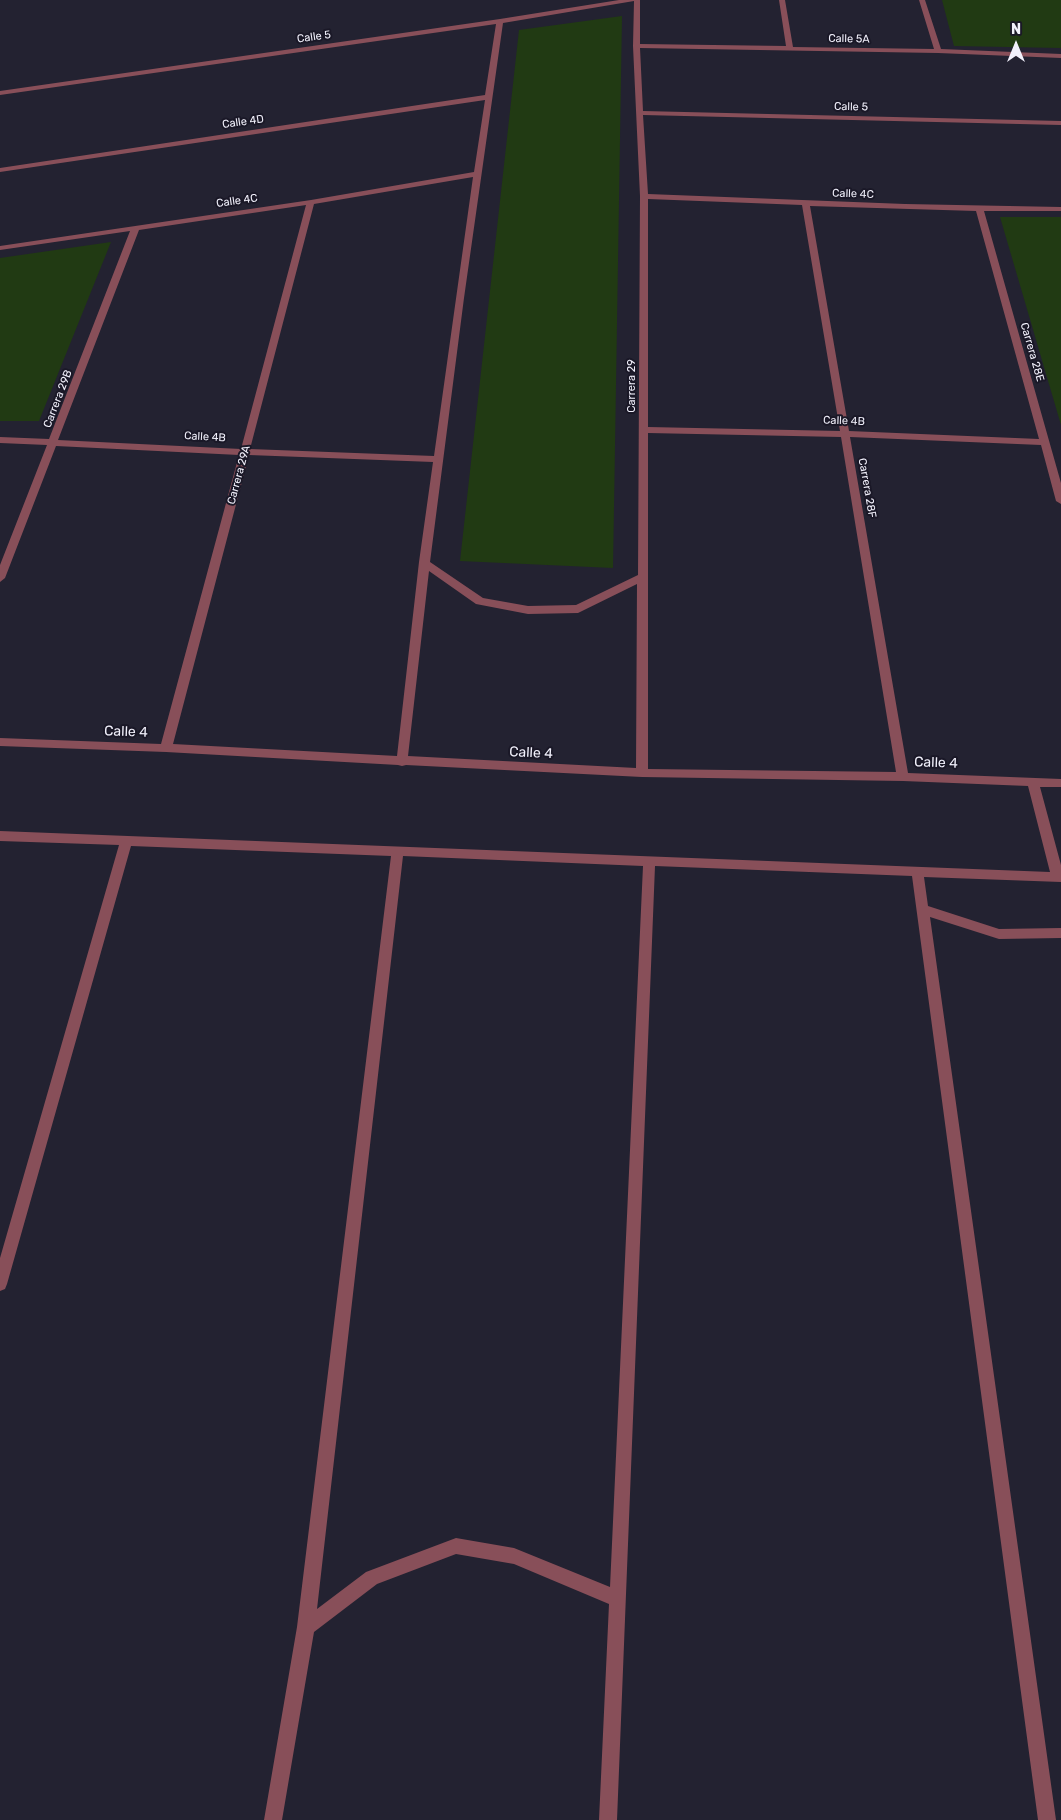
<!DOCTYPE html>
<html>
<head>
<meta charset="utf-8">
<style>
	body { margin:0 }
	#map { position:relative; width:1061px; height:1820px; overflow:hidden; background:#232231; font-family:Rubik,sans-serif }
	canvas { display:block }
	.north { position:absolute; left:991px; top:20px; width:50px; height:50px; -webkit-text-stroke:4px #1a1827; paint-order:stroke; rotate:0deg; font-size:14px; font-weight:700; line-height:20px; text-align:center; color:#f1f0fb }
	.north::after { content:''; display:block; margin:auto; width:18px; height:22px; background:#f1f0fb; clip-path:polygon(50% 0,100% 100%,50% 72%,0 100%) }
</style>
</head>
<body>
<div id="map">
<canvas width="1061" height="1820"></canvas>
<div class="north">N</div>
</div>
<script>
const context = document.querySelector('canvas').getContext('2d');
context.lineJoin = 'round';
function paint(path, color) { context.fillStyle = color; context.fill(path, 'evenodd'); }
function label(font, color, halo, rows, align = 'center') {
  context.font = font + ' Rubik,sans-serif'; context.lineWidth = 4; context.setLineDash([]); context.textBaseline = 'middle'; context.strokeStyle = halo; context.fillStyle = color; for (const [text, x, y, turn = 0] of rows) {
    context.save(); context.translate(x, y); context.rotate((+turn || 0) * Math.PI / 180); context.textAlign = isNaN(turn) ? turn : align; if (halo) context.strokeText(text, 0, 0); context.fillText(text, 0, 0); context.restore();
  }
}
paint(new Path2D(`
	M942,0H1061V48L954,46Z
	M622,16L613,568L460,561L519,30Z
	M1000,217H1061V425Z
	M111,242L39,421H0V258Z`), '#213a13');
paint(new Path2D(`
	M619,0H640V44L786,46L779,0H785L793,47L934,49L919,0H925L941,49L1061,54V58L938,53L640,48L643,111L1061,121V125L643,115L648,194L905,204L1061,207V211H984L1061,483V504L1056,501L1041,445L850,437L908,773L1061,779V787H1040L1061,865V882L924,877L928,906L999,929L1061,928V938L999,939L930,917L1056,1820H1038L912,876L655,866L617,1820H599L609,1604L514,1564L456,1554L377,1584L314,1632L282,1820H264L297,1627L391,856L131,846L7,1284L5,1289L0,1291V1258L119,845L0,841V831L1050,872L1028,786L903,781L642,777L406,765L402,766L398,765L166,752L0,746V738L161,744L239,455L56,446L5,578L0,582V565L47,445L0,443V437L49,439L130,231L0,250V246L311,200L474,172L485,100L0,172V168L485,95L496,24L0,95V91L500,19ZM634,1L633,46L640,196L638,575L576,605L528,606L483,598L430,562L464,298L503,23ZM473,177L434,456L250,449L314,204ZM648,199L802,205L840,431L648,427ZM306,205L241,449L58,440L139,230ZM810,206L976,211L1039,439L849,431ZM648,433L841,437L896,772L648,769ZM249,455L433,462L419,562L397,756L173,744ZM429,571L476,604L528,614L578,613L637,584L636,768L408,756ZM403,856L643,866L610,1587L514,1548L456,1538L366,1572L317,1609Z`), '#884f59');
label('11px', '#f1f0fb', '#1a1827', [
	["Calle 5",314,37,-8],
	["Calle 5A",849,39,1],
	["Calle 5",851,107,1],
	["Calle 4D",243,122,-8],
	["Calle 4C",853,194,2],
	["Calle 4C",237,201,-8],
	["Carrera 28E",1032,352,74],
	["Carrera 29",632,386,-90],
	["Carrera 29B",58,399,-69],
	["Calle 4B",844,421,2],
	["Calle 4B",205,437,3],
	["Carrera 29A",239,475,-75],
	["Carrera 28F",867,488,80]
]);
label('14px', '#f1f0fb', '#1a1827', [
	["Calle 4",126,732,2],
	["Calle 4",531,753,3],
	["Calle 4",936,763,2]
]);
</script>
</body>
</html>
